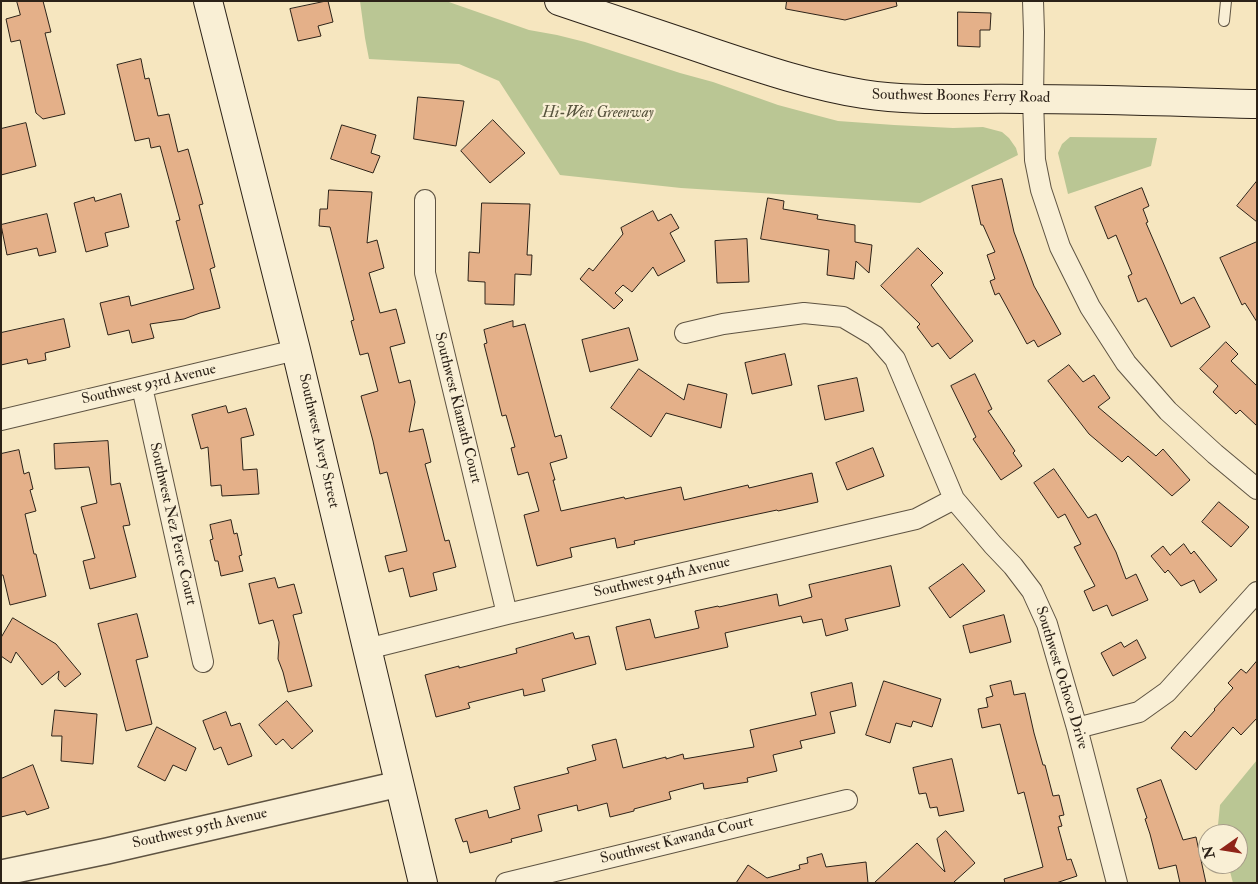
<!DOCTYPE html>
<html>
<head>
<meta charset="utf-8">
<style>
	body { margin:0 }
	#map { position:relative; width:1258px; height:884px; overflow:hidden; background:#f6e6bf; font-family:"IM FELL Double Pica",serif }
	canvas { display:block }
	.frame { position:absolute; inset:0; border:2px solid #2c2218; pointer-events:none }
	.north { position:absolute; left:1198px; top:824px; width:50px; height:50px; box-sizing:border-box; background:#f9efd5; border:1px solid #a79d89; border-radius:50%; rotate:257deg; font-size:14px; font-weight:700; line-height:20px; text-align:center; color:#2c2218 }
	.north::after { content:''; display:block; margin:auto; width:18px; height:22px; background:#8f2418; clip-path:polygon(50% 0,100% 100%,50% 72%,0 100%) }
</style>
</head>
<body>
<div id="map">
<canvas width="1258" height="884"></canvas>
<div class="frame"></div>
<div class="north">N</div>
</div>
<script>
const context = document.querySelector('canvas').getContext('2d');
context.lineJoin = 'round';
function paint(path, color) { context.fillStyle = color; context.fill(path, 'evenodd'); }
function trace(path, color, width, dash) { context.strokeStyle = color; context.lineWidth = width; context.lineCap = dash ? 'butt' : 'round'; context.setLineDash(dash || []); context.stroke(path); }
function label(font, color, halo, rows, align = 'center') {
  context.font = font + ' "IM FELL Double Pica",serif'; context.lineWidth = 4.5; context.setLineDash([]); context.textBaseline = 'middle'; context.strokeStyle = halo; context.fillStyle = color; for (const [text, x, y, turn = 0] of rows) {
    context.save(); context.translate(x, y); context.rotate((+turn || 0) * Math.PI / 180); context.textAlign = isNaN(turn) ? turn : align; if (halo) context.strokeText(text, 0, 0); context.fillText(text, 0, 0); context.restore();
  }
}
paint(new Path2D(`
	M360,1H446L529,30L557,35L585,42L680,73L713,82L778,105L819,116L838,121L894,125L953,128L983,127L1002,132L1009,138L1016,148L1018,155L920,203L681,188L560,175L499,81L459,64L369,59L365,38Z
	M1070,137L1157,138L1151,166L1068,194L1058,153L1062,144Z
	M1257,760V883H1233L1228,864H1238V834H1220L1218,825L1220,805Z`), '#bac694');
const building = new Path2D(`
	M17,1H43L51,32L45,33L65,114L43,119L36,113L20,40L11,42L6,19L20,15Z
	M328,1L333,22L318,26L321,36L298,41L290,9Z
	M787,1H896L897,6L845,20L786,9Z
	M958,12L991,13L990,30H980V47L958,46Z
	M141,59L145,79L149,78L158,116L169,114L178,152L188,149L203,204L199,205L215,267L210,269L220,308L200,313L184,319L150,324L154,338L132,343L129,330L108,335L100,303L129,296L131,306L194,289L176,221L180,220L160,146L151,148L149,138L135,141L117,65Z
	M418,97L464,101L456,146L414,139Z
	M493,120L525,153L490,183L461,151Z
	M26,123L36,166L1,175V129Z
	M342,125L376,135L371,153L380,156L373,173L331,159Z
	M1002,179L1014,232L1034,286L1061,334L1038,347L1034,340L1027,344L999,293L995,295L990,281L995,279L987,255L995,252L983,225H981L972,186Z
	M1257,181V222L1237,206Z
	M1142,188L1149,206L1143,209L1148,222L1146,223L1181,304L1194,297L1210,327L1171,347L1146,298L1138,302L1128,276L1132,274L1116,235L1108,239L1095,207Z
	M329,190L372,192L367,243L377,240L384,268L369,273L380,313L396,309L405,343L390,347L399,383L410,380L415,402L409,432L423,429L431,462L425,464L445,541L449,540L456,567L433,573L437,590L410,597L403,568L389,572L385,556L407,551L387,472L380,474L373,441L361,396L378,391L368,353L360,355L351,321L354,320L330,227L319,226L320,209H327Z
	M121,194L129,227L105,233L108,246L86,252L74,203L94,197L95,201Z
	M768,198L784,201L783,209L818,215L817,219L855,225V242L872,245L869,273L856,261L854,279L827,275L829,250L761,239Z
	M482,203L530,204L527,255H532L531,275L515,274L514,305L485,304V282L468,281L469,252L479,253Z
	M653,211L658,221L671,214L679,228L670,233L685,261L658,276L653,267L632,292L623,285L615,293L623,300L614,309L580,279L589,268L593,271L623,234L621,228Z
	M47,214L56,252L39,256L37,248L7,255L1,225Z
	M747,239L749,282L717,283L715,241Z
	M1257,242V322L1245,303L1242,305L1220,258Z
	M918,248L943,273L931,285L973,341L950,359L938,343L932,347L917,327L920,324L881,286Z
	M64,319L70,347L45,353L46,360L28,364L27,359L1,365V333Z
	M513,321V327L525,324L555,437L561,435L567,458L550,463L555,480H553L561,511L624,497L625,499L681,487L684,500L748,485L749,488L812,473L818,502L778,511L777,510L716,523L634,541L635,544L617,548L615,538L570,548L572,557L537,566L524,515L539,511L528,472L518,475L511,448L515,447L506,415L502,416L484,344L487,343L484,330Z
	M629,328L638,360L590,372L582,340Z
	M1226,342L1238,354L1231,361L1257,386V426L1240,410L1236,414L1213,392L1218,386L1200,369Z
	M785,354L792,385L752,394L745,363Z
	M1069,365L1083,382L1094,375L1110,398L1098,407L1156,456L1163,449L1190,480L1172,496L1128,456L1122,462L1089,434L1048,381Z
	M639,369L684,400L688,384L727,394L721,428L666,413L651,437L611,408Z
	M975,374L992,409L988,411L1015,451L1013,453L1022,466L1001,480L973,439L976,437L951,386Z
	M857,378L864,411L825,420L818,386Z
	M226,406L228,413L246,408L254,435L241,438L243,470L257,469L259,494L222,496L221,485L211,486L208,447L201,449L192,415Z
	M108,441L111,485L120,483L130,525L123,526L136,577L90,589L83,561L95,558L81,507L97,503L89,467L55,469L54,444Z
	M873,448L884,476L847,490L836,463Z
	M19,450L24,474L29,472L33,489L30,490L36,511L25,514L34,554H36L46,596L10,605L3,575H1V454Z
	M1054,469L1088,518L1096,514L1116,552L1126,579L1136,574L1148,600L1112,616L1107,605L1093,611L1084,591L1095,586L1074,547L1081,544L1065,514L1058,518L1034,483Z
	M1219,502L1249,527L1231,547L1202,522Z
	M231,520L234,534L237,533L242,555L239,556L243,571L221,576L218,561H215L210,540L213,539L210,525Z
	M1184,544L1191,554L1194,551L1217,580L1200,593L1194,580L1181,586L1168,570L1165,573L1151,556L1163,546L1170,555Z
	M963,564L985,591L950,618L929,588Z
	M891,566L900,606L845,619L848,630L826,636L822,619L803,623L801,616L725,633L728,647L626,670L616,627L650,619L655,638L699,628L695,611L718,606L719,607L777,594L779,606L812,597L809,585Z
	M275,578L278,588L294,584L302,613L293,615L312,686L288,692L283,672L278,659L279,642L273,620L259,624L249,584Z
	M137,614L148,657L136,660L152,724L126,731L98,624Z
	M1004,615L1011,642L970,653L963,626Z
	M13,618L56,644L81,674L65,687L58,679L59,671L42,685L16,652L11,663L1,656V638Z
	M573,633L575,639L589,636L596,664L542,679L545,691L524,696L523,689L468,703L470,708L436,717L425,675L459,666V668L517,653L516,649Z
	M1137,640L1146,658L1113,676L1101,653L1121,642L1124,647Z
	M1257,661V718L1241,735L1233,727L1196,770L1171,748L1185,731L1191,737L1215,710L1214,709L1233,688L1228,683L1241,669L1246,673Z
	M884,681L941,699L932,727L913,721L911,727L896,723L890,743L866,735Z
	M1011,681L1014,695L1025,693L1034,733L1043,765H1045L1053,796L1059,795L1064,815L1059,816L1062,826L1058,827L1067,860L1071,859L1077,876L1056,883H1005L1004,879L1043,867L1024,792L1018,794L1000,724L982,728L978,709L988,707L986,698L993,696L990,686Z
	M852,683L856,706L830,712L835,733L800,741L802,748L773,755L777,771L747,778L748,782L704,789L703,783L669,792L671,799L634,809V811L610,817L607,803L578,811L577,805L538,815L542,831L511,839L512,842L470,853L467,841L463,842L455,819L487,810L489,818L520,809L514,787L569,773L567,768L596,760L592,745L616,739L623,768L666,757V759L683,754L684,759L754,747L750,730L816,715L811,693Z
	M287,701L313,731L292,749L283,739L276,745L259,725Z
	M55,710L97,714L93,764L61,761L62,736H52Z
	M226,712L231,726L240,723L252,756L228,765L221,747L214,750L203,721Z
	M157,727L196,748L186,771L173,765L165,781L138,767Z
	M952,759L964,811L939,816L937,807L930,808L926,793L919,794L913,768Z
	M33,765L49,808L27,815L25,811L1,817V779Z
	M1161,780L1183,840L1196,837L1206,883H1180L1176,865L1159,869L1150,834L1145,819L1147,818L1137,789Z
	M946,831L975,863L954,882L955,883H874L917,843L945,872L937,839Z
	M822,854L826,867L866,862L868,883H736L748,865L767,878L800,869L799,865L808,863L807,858Z`);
paint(building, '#e4b089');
trace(building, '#2c2218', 1);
const service = new Path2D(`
	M1224,21L1226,1`);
const minor = new Path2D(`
	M1033,1L1034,32L1033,99L1035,160L1041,190L1060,247L1090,307L1126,363L1168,411L1215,454L1257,489
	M425,200V273L507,614
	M685,333L723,324L804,313L843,317L875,336L895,359L954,499L993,545L1013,566L1032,591L1047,624L1077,728L1117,883
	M142,387L203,662
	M1,420L296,350
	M367,649L507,614L916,519L954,499
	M1077,728L1139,712L1167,692L1257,592
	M506,883L847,800`);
const tertiary = new Path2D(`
	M1,873L107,851L399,784`);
const secondary = new Path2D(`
	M208,1L296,350L423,883
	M559,1C612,19 665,36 717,54C765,70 813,86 863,94C915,102 969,98 1022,99C1100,99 1179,102 1257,104`);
trace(service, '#5e5342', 12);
trace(minor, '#5e5342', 22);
trace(tertiary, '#5e5342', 28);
trace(secondary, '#2c2218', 30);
trace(service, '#f9efd5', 10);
trace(minor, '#f9efd5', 20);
trace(tertiary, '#f9efd5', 25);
trace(secondary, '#f9efd5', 28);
label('15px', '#2c2218', '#f9efd5', [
	["Southwest Boones Ferry Road",961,97,1],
	["Southwest 93rd Avenue",149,385,-13],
	["Southwest Klamath Court",457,408,76],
	["Southwest Avery Street",318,441,77],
	["Southwest Nez Perce Court",172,524,77],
	["Southwest 94th Avenue",662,578,-13],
	["Southwest Ochoco Drive",1061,678,73],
	["Southwest 95th Avenue",200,829,-13],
	["Southwest Kawanda Court",677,841,-14]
]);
label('italic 15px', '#57533d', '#f9efd5', [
	["Hi-West Greenway",598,114]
]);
</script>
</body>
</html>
